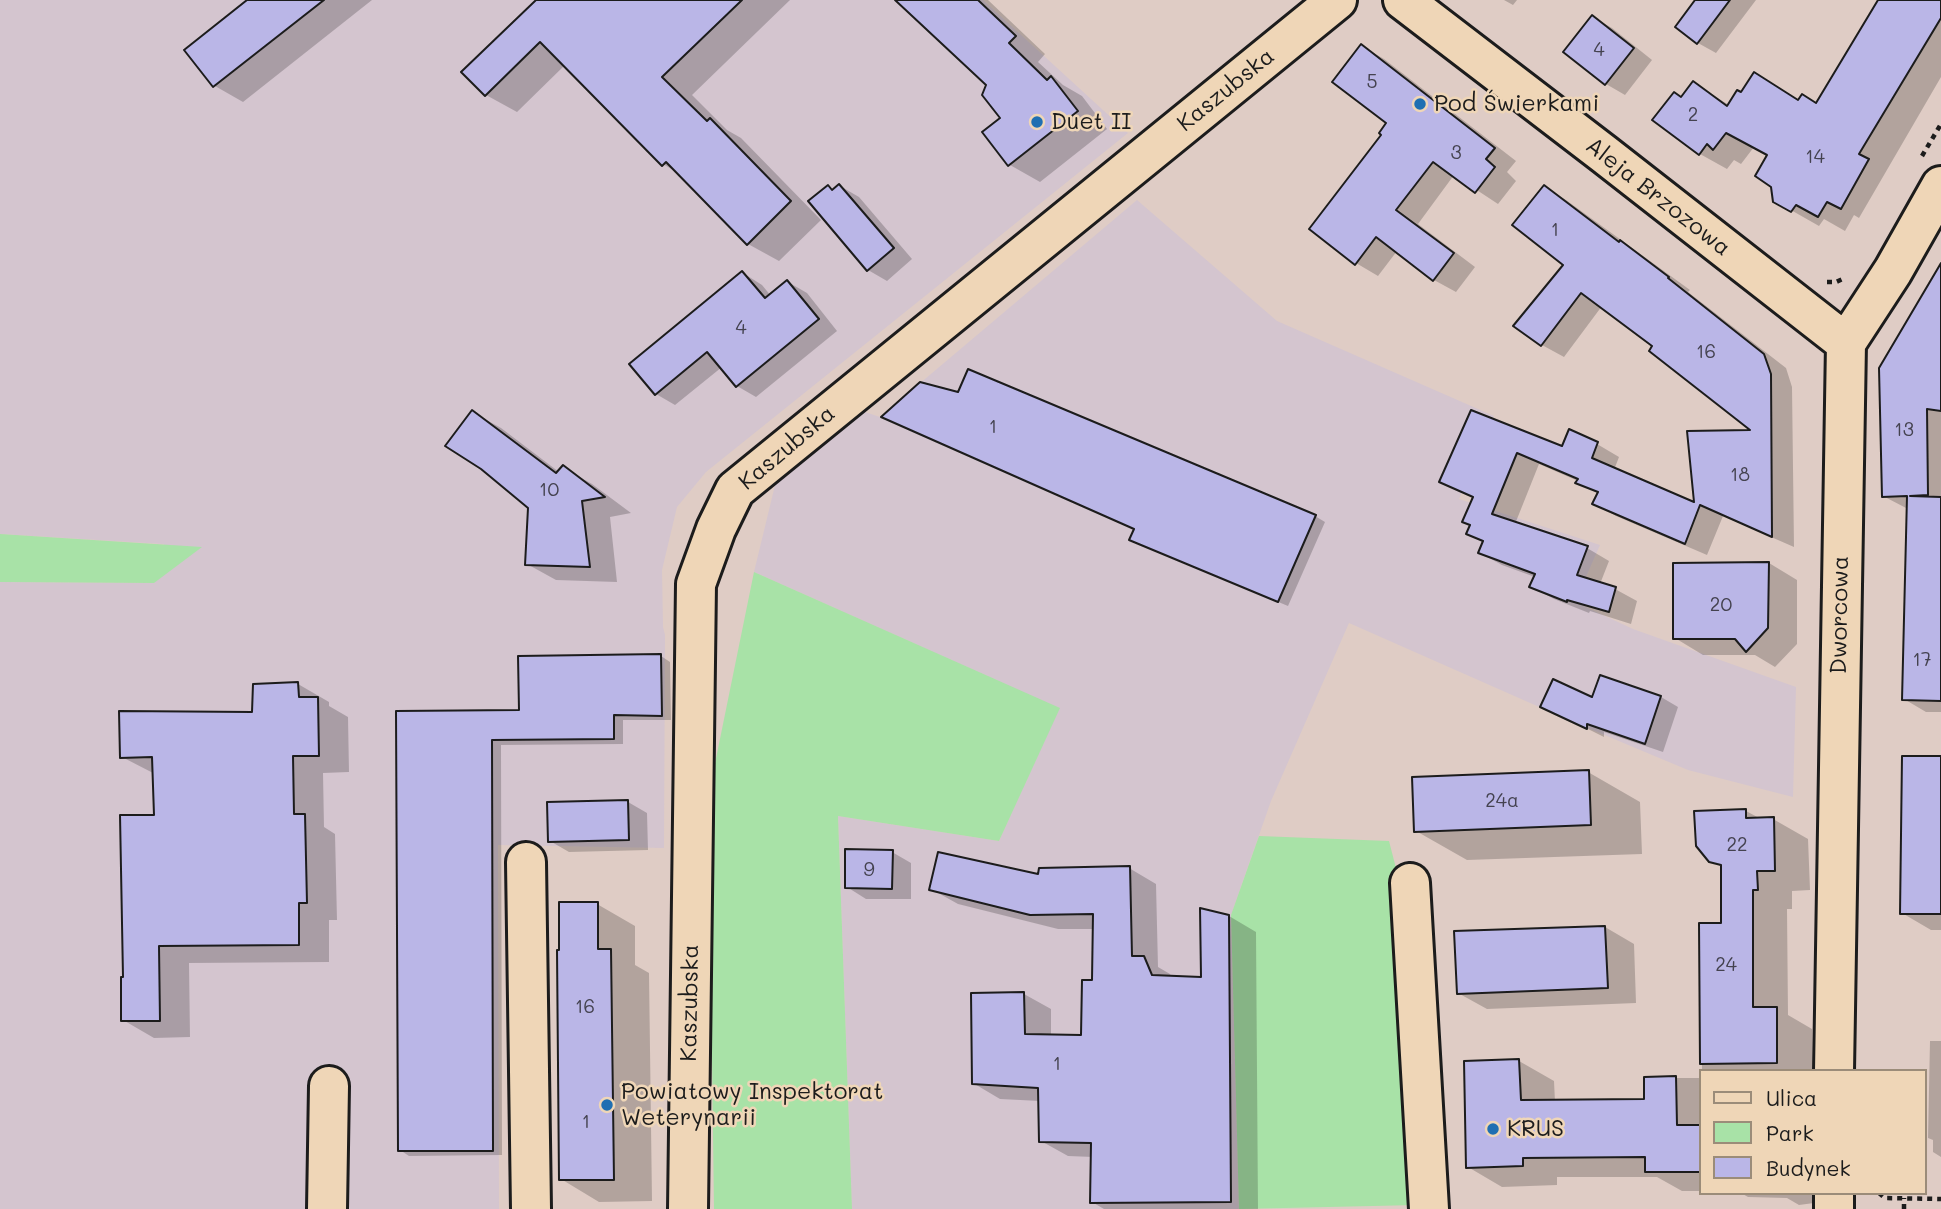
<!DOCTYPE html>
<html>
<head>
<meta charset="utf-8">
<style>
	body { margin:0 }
	#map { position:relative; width:1941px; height:1209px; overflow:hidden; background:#dfccc5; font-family:Mali,sans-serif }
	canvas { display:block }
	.legend { position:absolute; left:1699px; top:1069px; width:228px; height:126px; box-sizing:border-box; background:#efd6b7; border:2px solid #9b8c79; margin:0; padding:9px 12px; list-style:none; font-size:21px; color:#1c1c1c }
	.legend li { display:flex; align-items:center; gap:14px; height:35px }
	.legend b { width:35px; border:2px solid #9b8c79 }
</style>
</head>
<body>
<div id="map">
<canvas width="1941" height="1209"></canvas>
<ul class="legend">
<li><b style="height:9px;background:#efd6b7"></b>Ulica</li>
<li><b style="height:19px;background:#a8e2a7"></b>Park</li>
<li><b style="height:19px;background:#bab6e7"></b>Budynek</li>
</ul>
</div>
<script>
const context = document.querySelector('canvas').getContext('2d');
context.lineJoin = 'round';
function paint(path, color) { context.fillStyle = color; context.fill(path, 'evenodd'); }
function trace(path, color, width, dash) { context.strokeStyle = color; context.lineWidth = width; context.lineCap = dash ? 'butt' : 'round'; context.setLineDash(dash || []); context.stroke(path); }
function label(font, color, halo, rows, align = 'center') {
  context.font = font + ' Mali,sans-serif'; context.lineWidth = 5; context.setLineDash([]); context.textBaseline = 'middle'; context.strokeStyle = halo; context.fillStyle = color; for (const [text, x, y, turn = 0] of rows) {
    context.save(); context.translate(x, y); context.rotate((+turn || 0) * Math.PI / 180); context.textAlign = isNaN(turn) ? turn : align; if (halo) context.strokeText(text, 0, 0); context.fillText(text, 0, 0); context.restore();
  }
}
paint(new Path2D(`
	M0,0H983L1128,133L706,472L677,507L662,570L663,627L665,635L664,848L498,845L499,1209H0V582L154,583L164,544L0,534Z
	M1137,200L1277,321L1494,416L1459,499L1600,545L1575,602L1633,629L1796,687L1793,797L1688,770L1571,721L1349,623L1271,801L1231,915L1239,1209H852L838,816L999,841L1059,708L754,572L777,477L859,410L880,417Z`), '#d4c5cf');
paint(new Path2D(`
	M0,534L202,547L154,583L0,582Z
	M754,572L1060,708L999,841L838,816L852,1209H714L709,837L711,783Z
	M1259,836L1389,841L1398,876L1417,1205L1239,1209L1231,915Z`), '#a8e2a7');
paint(new Path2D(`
	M250,0H372L243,102L215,86Z
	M538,0H790L692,95L727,130L741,138L821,220L779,261L748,244L680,174L663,164L565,65L517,112L486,95L464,72Z
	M898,0H988L1045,54L1038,62L1063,85L1082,96L1107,129L1040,182L1010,165L1003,119L988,85Z
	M1504,0H1517L1513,5Z
	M1697,0H1756L1716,53L1698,43Z
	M1880,0H1941V77L1859,218L1854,215L1845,231L1824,219L1819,226L1775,201L1769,155L1754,147L1741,164L1734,160L1727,169L1700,154L1655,120L1682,98L1693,83L1729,105L1800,101L1817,105Z
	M1593,17L1612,28L1652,60L1625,95L1606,84L1566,52Z
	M1362,46L1384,59L1516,161L1507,172L1516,181L1498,204L1454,175L1418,224L1475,267L1456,292L1434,280L1397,251L1378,276L1356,263L1383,135L1388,122Z
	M840,186L859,197L912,259L887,281L868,270L828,187L834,190Z
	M1544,187L1566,200L1690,290L1688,292L1786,368L1792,387L1794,547L1723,516L1707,555L1616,516L1594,503L1599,494L1578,481L1539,464L1515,524L1587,548L1609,561L1600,584L1615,589L1637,601L1631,624L1590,611L1589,613L1554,599L1532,587L1535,577L1502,565L1480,553L1484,543L1468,533L1472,525L1474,498L1441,481L1472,412L1563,448L1597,444L1619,457L1614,470L1696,505L1755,431L1655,346L1602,306L1564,357L1542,345L1565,265Z
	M1941,266V712H1926L1904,699L1908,509L1883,496Z
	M743,273L762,285L771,296L788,282L807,293L837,331L756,397L737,386L722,367L675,405L656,394Z
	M472,412L501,428L559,472L564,468L592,484L631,513L610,517L617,582L556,580L527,564L530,507Z
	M1315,516L1325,522L1288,606L1141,545Z
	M1769,563L1797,580V644L1775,667L1755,655H1703L1675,638Z
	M661,656L670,662L671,720H623V744L501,745L502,1155L409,1156L400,1150L397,712H521Z
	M1601,677L1661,697L1678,707L1663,752L1604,732V737L1542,706L1593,699Z
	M298,684L329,702V706L348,717L349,772L323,773L324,827L335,834L337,920H329V962L189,963L190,1037L154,1038L123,1020L156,817L155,774L122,757L254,714Z
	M1941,757V930H1931L1902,913Z
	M1588,772L1640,802L1642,854L1467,860L1416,831Z
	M628,802L647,813L648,850L569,852L550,841Z
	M1746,811L1761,819H1773L1808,839L1810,890L1792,891V909H1787L1788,1015L1812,1029V1071H1702L1701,925H1723L1722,867L1710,860Z
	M892,852L911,863V899H866L847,887Z
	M1129,868L1156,884L1158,967L1170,974L1172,978H1203L1229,916L1256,932L1258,1209H1104L1092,1202L1093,1157L1068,1156L1041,1141L1040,1101L1000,1099L973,1083L1024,994L1051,1009V1036L1083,1037L1094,982V929H1058L958,904L931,889Z
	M597,904L635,926V965L649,973L652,1201L599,1202L561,1179Z
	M1605,927L1634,944L1636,1003L1487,1009L1458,993Z
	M1930,1041H1941V1157L1933,1152V1140L1928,1138Z
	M1519,1061L1554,1081L1555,1102L1646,1101V1078H1701V1191H1682L1657,1177H1557V1185L1502,1187L1468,1167Z
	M1741,1193H1813L1814,1203L1799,1205L1787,1198L1748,1197Z`), '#0003');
const building = new Path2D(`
	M247,0H324L213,87L184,50Z
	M536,0H742L662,77L707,121L710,118L791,201L747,245L666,162L662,166L540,42L485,96L461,72Z
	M895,0H978L1016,36L1009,43L1047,80L1051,76L1078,111L1008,166L982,132L1000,118L982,95L986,85Z
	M1695,0H1730L1697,44L1675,27Z
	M1878,0H1941V18L1859,154L1869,159L1841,209L1827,202L1818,217L1796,205L1791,212L1773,202L1771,187L1755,176L1767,155L1726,133L1713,150L1707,144L1699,155L1652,120L1674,92L1681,97L1693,81L1727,106L1737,90L1741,92L1754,72L1798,100L1802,94L1816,103Z
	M1592,15L1634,48L1605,85L1563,52Z
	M1361,44L1495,148L1486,159L1495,167L1475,193L1433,162L1396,210L1454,253L1433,281L1376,237L1355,265L1309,229L1381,135L1379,133L1386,123L1332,82Z
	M839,184L894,248L867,271L808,201L828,185L832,190Z
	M1544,185L1619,242L1620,240L1669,277L1668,278L1764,354L1771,374L1772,537L1700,505L1685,544L1592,504L1598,492L1575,483L1578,479L1517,453L1492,514L1588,546L1577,575L1616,587L1609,612L1567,600V602L1529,587L1535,574L1478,553L1483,541L1466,534L1470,525L1462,522L1473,497L1439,482L1471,410L1562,446L1569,429L1598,442L1592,458L1694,502L1687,431L1750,430L1649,351L1652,346L1581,293L1541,346L1513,326L1563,265L1512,225Z
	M1941,263V411L1927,409L1928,495L1910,496L1941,497V701L1902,700L1907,496L1882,497L1879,368Z
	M742,271L765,298L787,280L819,319L736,387L707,352L655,395L629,364Z
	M968,369L1316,515L1278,602L1129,540L1134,529L881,417L920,382L958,392Z
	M472,410L556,473L563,465L605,497L582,501L590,567L525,565L528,508L481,469L445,446Z
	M1769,562L1768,628L1746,652L1735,639H1673V563Z
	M661,654L662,716L614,715V739L492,740L493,1151H398L396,711L519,710L518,656Z
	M1600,675L1661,696L1645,744L1587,724V729L1540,707L1553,679L1592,697Z
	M298,682L299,697H318L319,756H293L294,814H305L307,903H299V945L159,946L160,1021H121V977H123L120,815H154L152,757L120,758L119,711L252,712L253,684Z
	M1902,756H1941V914H1900Z
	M1589,770L1591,825L1414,832L1412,777Z
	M628,800L629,840L548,842L547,802Z
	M1746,809V818L1774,817L1775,871H1757L1758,890H1753V1007H1777V1063L1700,1064L1699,923H1721V865L1709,862L1696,846L1694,811Z
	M845,849L893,850L892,889L845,888Z
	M938,852L1038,874L1039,868L1130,866L1132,956H1144L1152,975L1201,977L1200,908L1229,915L1231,1202L1090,1203L1091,1143L1039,1142L1038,1088L972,1084L971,993L1024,992L1025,1034L1081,1035L1082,980H1092L1093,914L1030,915L929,890Z
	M559,902H598V949H611L614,1180H559L557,950H559Z
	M1605,926L1608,988L1457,994L1454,931Z
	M1519,1059L1521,1100L1644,1099V1077L1676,1076L1677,1125H1701V1172H1645V1157L1523,1158V1166L1466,1168L1464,1061Z`);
paint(building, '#bab6e7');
trace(building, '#1c1c1c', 2);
const minor = new Path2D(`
	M1403,0L1604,154L1846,343
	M526,862L531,1209
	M1410,883L1429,1209
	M1834,1071L1846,343L1893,271L1941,186
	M1834,1193V1209
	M327,1209L329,1086
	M688,1209L696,584L716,529L735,490L1337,0`);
trace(minor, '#1c1c1c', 44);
trace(new Path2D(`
	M1922,156L1941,124
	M1827,282H1836L1845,278
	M1879,1193L1885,1198L1941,1199
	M1904,1209V1198`), '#1c1c1c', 4.5, [5, 5]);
trace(minor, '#efd6b7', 38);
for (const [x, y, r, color] of [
	[1420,104,7,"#1f6fb2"],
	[1037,122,7,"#1f6fb2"],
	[607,1105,7,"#1f6fb2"],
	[1493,1129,7,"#1f6fb2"]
]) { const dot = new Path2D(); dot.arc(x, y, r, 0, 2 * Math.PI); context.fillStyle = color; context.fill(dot); trace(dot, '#efd6b7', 2.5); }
label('19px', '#44424f', null, [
	["4",1599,50],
	["5",1372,82],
	["2",1693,115],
	["3",1456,153],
	["14",1815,157],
	["1",1555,230],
	["4",741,328],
	["16",1706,352],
	["1",993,427],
	["13",1904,430],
	["18",1740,475],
	["10",549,490],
	["20",1721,605],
	["17",1922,660],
	["24a",1502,801],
	["22",1737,845],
	["9",869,870],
	["24",1726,965],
	["16",585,1007],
	["1",1057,1064],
	["1",586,1122]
]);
label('23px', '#1c1c1c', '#efd6b7', [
	["Kaszubska",1226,90,-39],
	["Aleja Brzozowa",1658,197,38],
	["Kaszubska",787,448,-40],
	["Dworcowa",1840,615,-89],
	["Kaszubska",690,1003,-89]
]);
label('23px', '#1c1c1c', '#efd6b7', [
	["Pod Świerkami",1434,104],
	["Duet II",1051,122],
	["Powiatowy Inspektorat",621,1092],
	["Weterynarii",621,1118],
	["KRUS",1507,1129]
], 'left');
</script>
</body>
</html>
